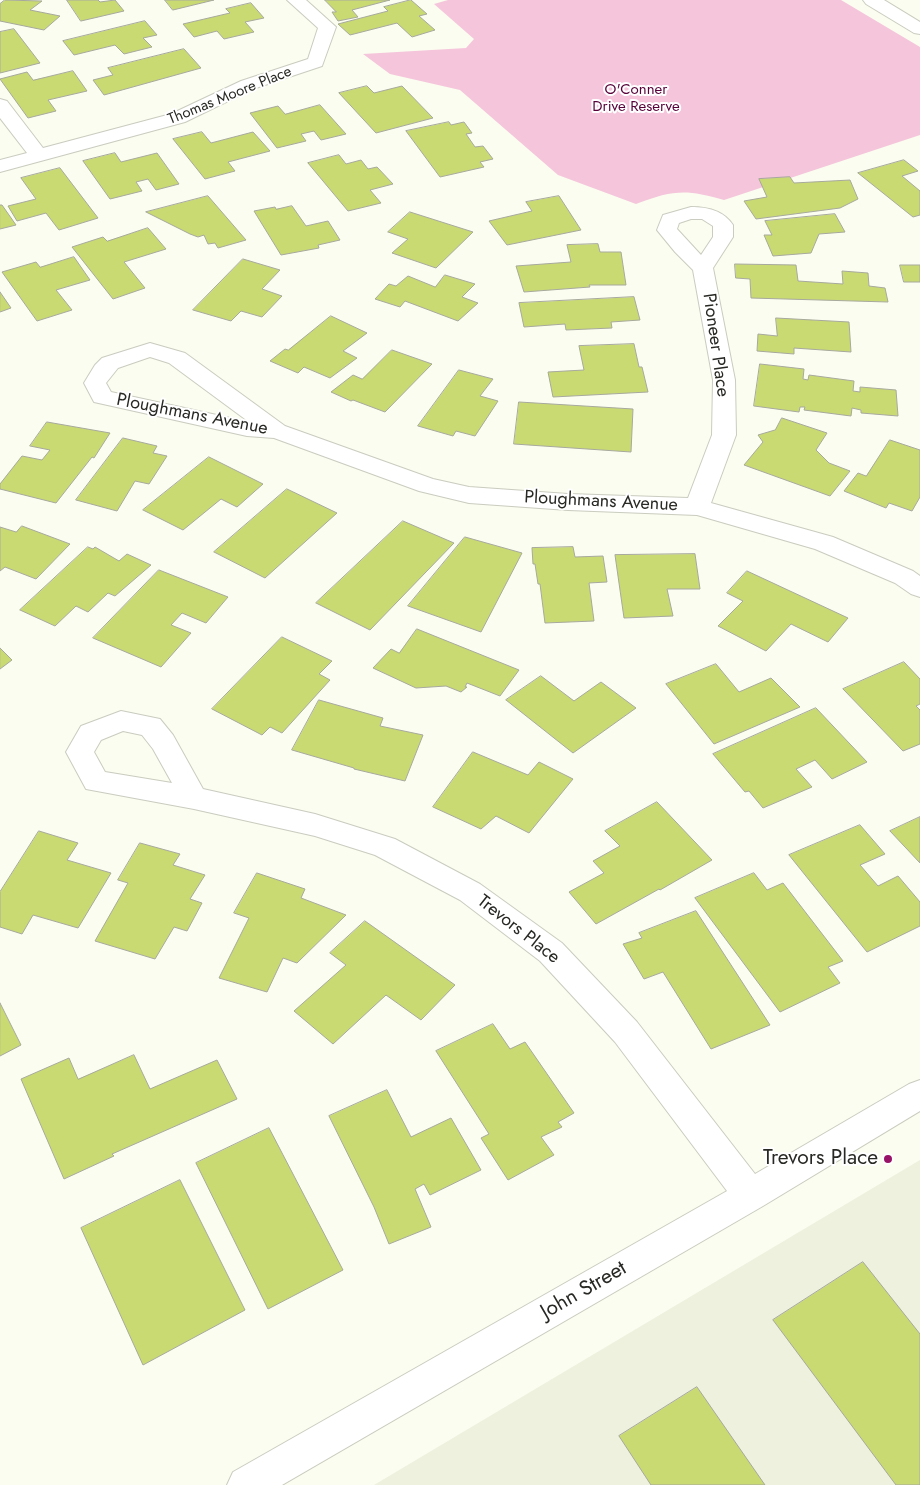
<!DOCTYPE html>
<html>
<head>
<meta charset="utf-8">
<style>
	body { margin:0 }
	canvas { display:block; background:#fafdef }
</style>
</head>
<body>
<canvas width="920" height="1485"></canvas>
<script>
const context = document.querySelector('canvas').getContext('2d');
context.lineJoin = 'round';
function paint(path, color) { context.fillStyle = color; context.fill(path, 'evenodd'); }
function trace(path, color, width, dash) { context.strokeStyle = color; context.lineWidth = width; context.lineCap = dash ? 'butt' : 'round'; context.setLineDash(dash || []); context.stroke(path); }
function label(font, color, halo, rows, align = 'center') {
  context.font = font + ' Jost,sans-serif'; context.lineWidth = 4; context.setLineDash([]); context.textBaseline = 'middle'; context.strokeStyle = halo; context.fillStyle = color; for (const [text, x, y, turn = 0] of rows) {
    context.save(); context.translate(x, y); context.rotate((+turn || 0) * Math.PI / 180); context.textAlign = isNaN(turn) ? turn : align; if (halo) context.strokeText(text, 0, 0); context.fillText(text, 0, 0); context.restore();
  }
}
paint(new Path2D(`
	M920,1160V1485H374Z`), '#edf1dd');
paint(new Path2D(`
	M448,0H841L920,47V135L724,200C686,189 673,190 636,204L558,175L460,90L390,74L363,54L466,48L474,39L434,4Z`), '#f5c5dc');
const building = new Path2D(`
	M5,0L42,1L30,10L60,16L44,30L0,21V4Z
	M67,0H98L100,2L115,0L124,11L81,21Z
	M165,0H214L173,10Z
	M325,0H390L352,10L358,17L338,21L332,12H336Z
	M411,0L427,14L419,16L435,30L412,37L397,23L350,35L338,24L388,11L384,7Z
	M251,3L264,18L245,22L254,32L224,39L217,31L194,37L183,24L230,13L226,9Z
	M145,21L157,35L143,38L152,47L124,54L115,45L74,55L63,41Z
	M14,29L40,63L0,73V32Z
	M184,49L201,68L104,95L93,80L113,75L108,68Z
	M73,71L87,91L48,100L56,111L28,118L0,79L27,72L33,80Z
	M367,86L374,93L402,86L433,118L376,133L339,93Z
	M320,105L346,134L321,140L314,131L301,134L306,141L277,148L250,113L278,106L285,114Z
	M449,122L451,125L464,122L472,133L466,134L475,147L483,146L493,159L480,162L484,167L440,177L406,131Z
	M202,132L211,143L253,132L270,151L228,162L235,171L205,179L173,139Z
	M115,153L121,162L157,153L179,184L156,190L148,179L136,182L142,191L110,199L83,161Z
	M339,155L346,164L361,160L368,169L377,167L393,184L370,190L381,203L348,211L308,163Z
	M904,160L918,171L902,176L920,191V215L913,217L858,173Z
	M60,168L98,218L59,230L46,213L17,221L8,206L36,199L21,178Z
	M790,177L794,183L850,180L858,199L840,208L756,219L744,201L767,197L759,179Z
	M208,196L246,240L218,248L215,243L208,244L204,235L198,237L190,234L146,212Z
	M559,196L581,230L507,245L489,221L532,211L526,202Z
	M0,205H2L16,225L0,229Z
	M292,206L306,226L328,221L340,240L318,245L319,248L281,255L254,211L275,207L276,209Z
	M410,212L473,232L436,268L392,253L408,239L388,232Z
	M835,214L845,232L819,234L811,253L773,256L764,235H772L765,221Z
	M148,228L166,249L124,262L145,288L113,299L72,247L103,237L107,241Z
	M598,244L600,252H621L626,285H589L590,287L524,292L516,266L571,262L567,245Z
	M74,257L90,280L56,290L72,310L37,321L2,272L36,262L40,267Z
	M243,259L280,270L262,289L282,296L262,317L241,311L231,321L193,310Z
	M735,264L796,265L798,281L843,284L842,271L868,273L869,286L885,288L888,302L751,298L750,279L736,278Z
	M900,265H920V282H904Z
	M445,275L475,284L462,297L478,303L458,321L405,301L400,307L375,299L389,284L396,286L408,276L435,287Z
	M0,292L11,308L0,312Z
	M634,297L640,320L611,322L612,328L566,330L565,324L524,327L519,303Z
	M331,316L367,333L343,351L357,358L330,378L304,367L298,373L270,361L285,349L288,350Z
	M776,318L849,322L851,352L794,348V354L757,351L758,334L777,336Z
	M634,344L639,367H642L648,392L553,397L548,372L584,370L579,346Z
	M392,350L432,364L385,412L353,400L351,401L331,392L353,375L362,379Z
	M760,364L804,369L803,379L808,380L809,375L854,381L853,391L860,392V387L896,390L898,416L861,413V410L852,408L851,416L804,410L805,407H800L799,412L754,406Z
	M459,370L493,379L480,396L498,401L475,436L456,431L453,436L418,426Z
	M519,402L633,409L631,452L514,444Z
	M782,418L827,433L816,450L829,463L850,471L830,496L744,465L763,442L758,435L775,430Z
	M47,422L110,433L94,458L92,457L56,503L0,489V484L22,456L42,460L50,450L30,446Z
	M123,438L157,446L153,453L167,456L149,484L135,481L117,511L76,500Z
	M890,440L920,450V497L912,511L889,503L886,508L844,491L858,473L866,476Z
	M209,457L263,484L237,507L221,499L183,530L143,510Z
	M287,489L337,513L265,578L214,552Z
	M403,521L454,543L370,630L316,603Z
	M22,526L70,544L36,579L5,567L0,571V527L16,532Z
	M465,537L522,553L481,632L408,606Z
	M88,547L93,549L95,547L119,561L127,554L151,565L115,596L108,593L88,612L76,606L55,626L20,610Z
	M573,547L575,557L603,556L607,582L589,583L594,621L545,623L540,584H538L535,564H533L532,548Z
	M695,554L700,589H667L673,616L624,618L615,555Z
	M159,570L228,597L206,623L182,613L171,625L191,633L161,667L93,638Z
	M747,571L848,618L828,642L791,624L766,651L718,626L743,601L727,593Z
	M417,629L519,670L500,696L467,683L465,687H467L461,692L446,686L416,688L373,668L391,649L399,653Z
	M282,637L332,661L319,674L330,680L282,733L270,727L262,735L212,709Z
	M0,648L12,660L0,669Z
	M904,662L920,679V704L916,706L920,710V744L903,751L843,689Z
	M716,664L739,692L771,678L800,707L714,744L666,684Z
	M541,676L574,701L601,682L636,708L573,753L506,700Z
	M319,700L383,718L380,726L423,735L405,781L354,769V768L292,750Z
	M816,708L867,762L832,779L815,760L796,769L812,787L763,808L749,791L745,792L713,754Z
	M473,752L528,775L539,762L573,779L529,833L496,816L481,829L433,807Z
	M657,802L712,860L660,890L659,889L596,924L569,892L604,873L593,861L620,846L605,831Z
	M920,817V863L890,831Z
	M860,825L885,854L860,865L878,886L898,876L920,902V926L867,952L789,855Z
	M39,831L78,843L67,860L111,873L78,928L33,915L22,934L0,927V892Z
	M140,843L180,854L173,865L205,875L190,899L202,903L187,931L174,927L155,959L95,941L128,883L118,880Z
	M257,873L305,889L301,898L346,915L297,963L283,958L267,992L219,978L249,918L234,913Z
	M754,873L767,890L783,883L843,961L828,967L840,983L780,1012L695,898Z
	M696,911L770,1025L711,1049L663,972L644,979L623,944L642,938L639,933Z
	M365,921L455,985L421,1020L386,995L333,1044L294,1011L346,965L330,953Z
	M0,1003L21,1045L0,1056Z
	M493,1024L510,1049L525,1042L574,1113L558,1122L562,1127L541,1137L554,1155L508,1180L481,1138L489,1134L436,1051Z
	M134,1055L150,1089L217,1060L237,1099L112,1154L114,1156L64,1179L21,1079L69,1058L78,1079Z
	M387,1090L411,1137L451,1118L481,1170L430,1195L424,1184L415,1189L431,1227L389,1244L374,1207L329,1116Z
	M269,1128L343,1270L268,1309L196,1163Z
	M180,1180L245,1310L143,1365L81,1228Z
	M863,1262L920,1334V1485H896L773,1320Z
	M697,1387L765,1485H651L619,1436Z`);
paint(building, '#cada73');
trace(building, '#a7a99d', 1);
const minor = new Path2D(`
	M287,0H306L336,27L322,66L253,89L185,122L0,172V160L27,153L0,118V99L7,101L43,148L171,114L241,81L308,59L318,28Z
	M863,0H884L920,22V34L914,33L866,4Z
	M691,207C708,207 724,211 733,225V237L713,268L735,380L736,435L711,503L833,537L913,571L920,576V597L911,594L895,583L815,549L697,515L568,510L469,503L419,491L274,438L247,436L94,402L84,383L95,365L102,358L150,343L185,353L285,426L433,479L469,487L568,494L688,498L712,435L713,380L693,270L675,252L657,230L663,215ZM702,219L713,226V237L701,255L677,229L679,223L691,219ZM150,357L169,363L249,422L111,392L106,383L118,368Z
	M121,711L160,719L173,735L203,789L315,814L395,839L480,884L562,943L637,1022L755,1174L909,1084L920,1080V1111L763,1206L282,1485H227L233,1472L727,1191L615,1042L540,961L460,900L375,855L315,836L194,809L86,789L66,752L81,726ZM123,731L142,735L153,749L172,783L105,772L94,752L101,740Z`);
trace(minor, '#c9ccbf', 2);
paint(minor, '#fff');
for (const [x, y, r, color] of [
	[888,1159,5,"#981368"]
]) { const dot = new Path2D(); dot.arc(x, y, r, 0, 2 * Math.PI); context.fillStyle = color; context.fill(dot); trace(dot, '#fff', 2); }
label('15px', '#570039', '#fff', [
	["O'Conner",636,90],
	["Drive Reserve",636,107]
]);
label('15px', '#282924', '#fff', [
	["Thomas Moore Place",230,96,-22]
]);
label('18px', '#282924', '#fff', [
	["Pioneer Place",715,345,82],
	["Ploughmans Avenue",192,415,11],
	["Ploughmans Avenue",601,502,3],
	["Trevors Place",518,930,38]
]);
label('21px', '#282924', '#fff', [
	["Trevors Place",878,1159]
], 'right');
label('21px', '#282924', '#fff', [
	["John Street",584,1291,-30]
]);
</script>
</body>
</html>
